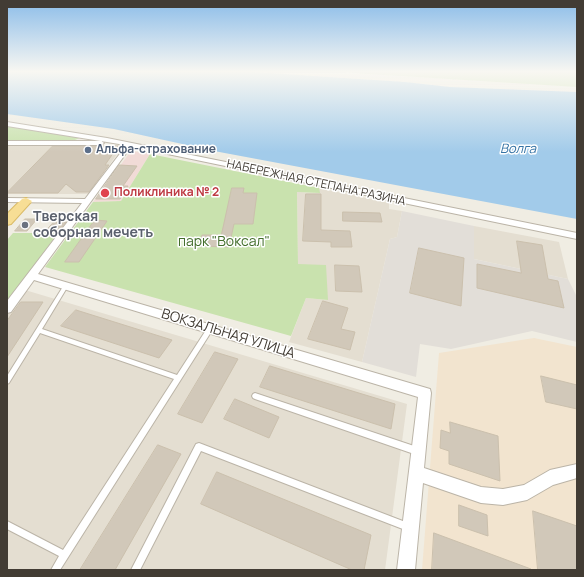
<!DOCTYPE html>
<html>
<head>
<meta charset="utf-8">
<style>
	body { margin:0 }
	#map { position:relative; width:584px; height:577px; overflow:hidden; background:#f0ede3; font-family:Manrope,sans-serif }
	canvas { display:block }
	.frame { position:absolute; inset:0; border:8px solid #423c34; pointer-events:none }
</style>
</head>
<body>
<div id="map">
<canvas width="584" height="577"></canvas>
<div class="frame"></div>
</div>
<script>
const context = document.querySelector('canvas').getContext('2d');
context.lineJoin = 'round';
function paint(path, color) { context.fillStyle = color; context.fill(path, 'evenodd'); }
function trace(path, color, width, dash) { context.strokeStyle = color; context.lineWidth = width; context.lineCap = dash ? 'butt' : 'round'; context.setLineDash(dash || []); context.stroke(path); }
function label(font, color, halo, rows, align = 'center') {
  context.font = font + ' Manrope,sans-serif'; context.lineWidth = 3; context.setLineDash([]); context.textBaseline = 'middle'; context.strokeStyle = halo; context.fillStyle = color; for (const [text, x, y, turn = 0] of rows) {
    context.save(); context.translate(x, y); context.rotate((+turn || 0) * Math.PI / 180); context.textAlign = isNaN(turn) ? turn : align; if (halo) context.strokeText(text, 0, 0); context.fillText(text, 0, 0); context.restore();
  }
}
paint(new Path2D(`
	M7,145H120L122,147L89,194H7Z
	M319,188L389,203V209L402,211L397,237L390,239L362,362L289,342L306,298L328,300L298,265L297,192L319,193Z
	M474,226L559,242L568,279L474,259Z
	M25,290L407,404L385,570H7V315Z`), '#e4ded1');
paint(new Path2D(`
	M534,338L577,347V570H422L439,353Z`), '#f2e4cf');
paint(new Path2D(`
	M402,211L474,226V259L568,279L577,297V342L532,331L451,349L420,344L416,377L362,362L390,239L397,237Z`), '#e2ded8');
paint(new Path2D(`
	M131,151L150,154L121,201L93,202Z`), '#f1dbd7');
paint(new Path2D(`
	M346,72H577V87L368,74Z
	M7,125L82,137L75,140L7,141Z
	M150,154L319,188L320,193L297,192L298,264L326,265L328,300L306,298L291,336L45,267L93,202L121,201Z
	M13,233H58L7,302V240Z`), '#c9e2ae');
paint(new Path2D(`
	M7,72H253L405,82L450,87L577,92V219L214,151L114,129L7,114Z`), '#a2cbea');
const building = new Path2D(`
	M53,146H118L105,165H109L89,192H76L66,184L58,193H7Z
	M119,165L137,166L123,186H128L120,199H96Z
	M232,188H244L243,193H257L253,224H234L229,247L199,246L202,235H221Z
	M306,194H321V230L350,231L352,247H331V242L303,241Z
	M343,212L380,213L382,222L343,221Z
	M25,219H37L27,231H15Z
	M95,220L107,221L79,262H65Z
	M54,222H66L58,232H45Z
	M517,241L542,245L548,279L558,281L564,308L477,288V264L521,273Z
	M419,248L464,258L461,306L410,293Z
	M335,265L359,266L362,292L336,291Z
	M323,301L348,308L341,329L355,332L350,350L308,339Z
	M21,302H43L7,357V321Z
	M76,310L172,340L159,358L61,326Z
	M215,352L238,359L202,423L178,414Z
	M270,366L395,404L391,429L260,387Z
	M541,376L577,385V409L546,402Z
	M235,399L279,417L269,438L224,419Z
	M450,422L498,436L500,481L449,464V451L440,448L441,430L450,433Z
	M158,445L181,454L115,570H80Z
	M217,472L371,535L364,570H352L201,504Z
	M459,505L487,515L488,536L459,526Z
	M533,511L577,526V570H538Z
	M434,533L531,569V570H432Z`);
paint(building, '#d1c8b9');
trace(building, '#cbc0ad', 1);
const service = new Path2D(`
	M66,284L68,286L42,329L177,375L208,327H212L213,329L60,570H51L59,556L7,529V521L63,550L174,379L40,333L9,383L7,384V376L64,285Z
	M255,393L420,448L421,451L420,454L417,455L255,399L253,398L252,396L253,394Z
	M199,443L408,523L411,524L412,527L411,530L408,531L201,451L140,570H131L196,444Z`);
const minor = new Path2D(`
	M7,122L107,138L577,233V239L129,146L127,152L38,274L430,389L431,393L424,468L481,487L503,489L524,485L550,470L577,464V478L553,485L527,500L503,505L481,503L423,483L415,570H397L418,397L34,280L11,312L7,313V301L82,203L7,202V198L85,199L122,151L123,147L119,144L107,142L7,126Z
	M7,141H101L104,143L101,145H7Z`);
const primary = new Path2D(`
	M26,198L32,201L30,203L11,224L7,225V214L22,199Z`);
trace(service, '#bbb4a7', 2);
trace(minor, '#bbb4a7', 2);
trace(primary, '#dabb67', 2);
paint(service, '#fff');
paint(minor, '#fff');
paint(primary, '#f7de95');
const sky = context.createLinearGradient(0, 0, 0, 152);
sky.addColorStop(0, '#8cbde9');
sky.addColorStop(0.47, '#f8f7f2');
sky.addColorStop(1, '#f8f7f200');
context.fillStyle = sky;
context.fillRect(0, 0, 584, 152);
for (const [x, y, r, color] of [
	[88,150,4,"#5c6f8a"],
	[105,193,5,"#e0444e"],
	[25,225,4,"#6b7280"]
]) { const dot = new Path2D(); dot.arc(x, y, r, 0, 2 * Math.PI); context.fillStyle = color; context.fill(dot); trace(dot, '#fff', 1.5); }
label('bold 12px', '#4e5e75', '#fff', [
	["Альфа-страхование",96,150]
], 'left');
label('12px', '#423c34', '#fff', [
	["НАБЕРЕЖНАЯ СТЕПАНА РАЗИНА",316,183,12]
]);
label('bold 12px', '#be3a42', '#fff', [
	["Поликлиника № 2",114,193]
], 'left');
label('italic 13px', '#3573a5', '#fff', [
	["Волга",518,149]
]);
label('bold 14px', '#5b616d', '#fff', [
	["Тверская",33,217],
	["соборная мечеть",33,233]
], 'left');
label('14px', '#436e2c', '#fff', [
	["парк \"Воксал\"",224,242]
]);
label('14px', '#423c34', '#fff', [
	["ВОКЗАЛЬНАЯ УЛИЦА",228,334,17]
]);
</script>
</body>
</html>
